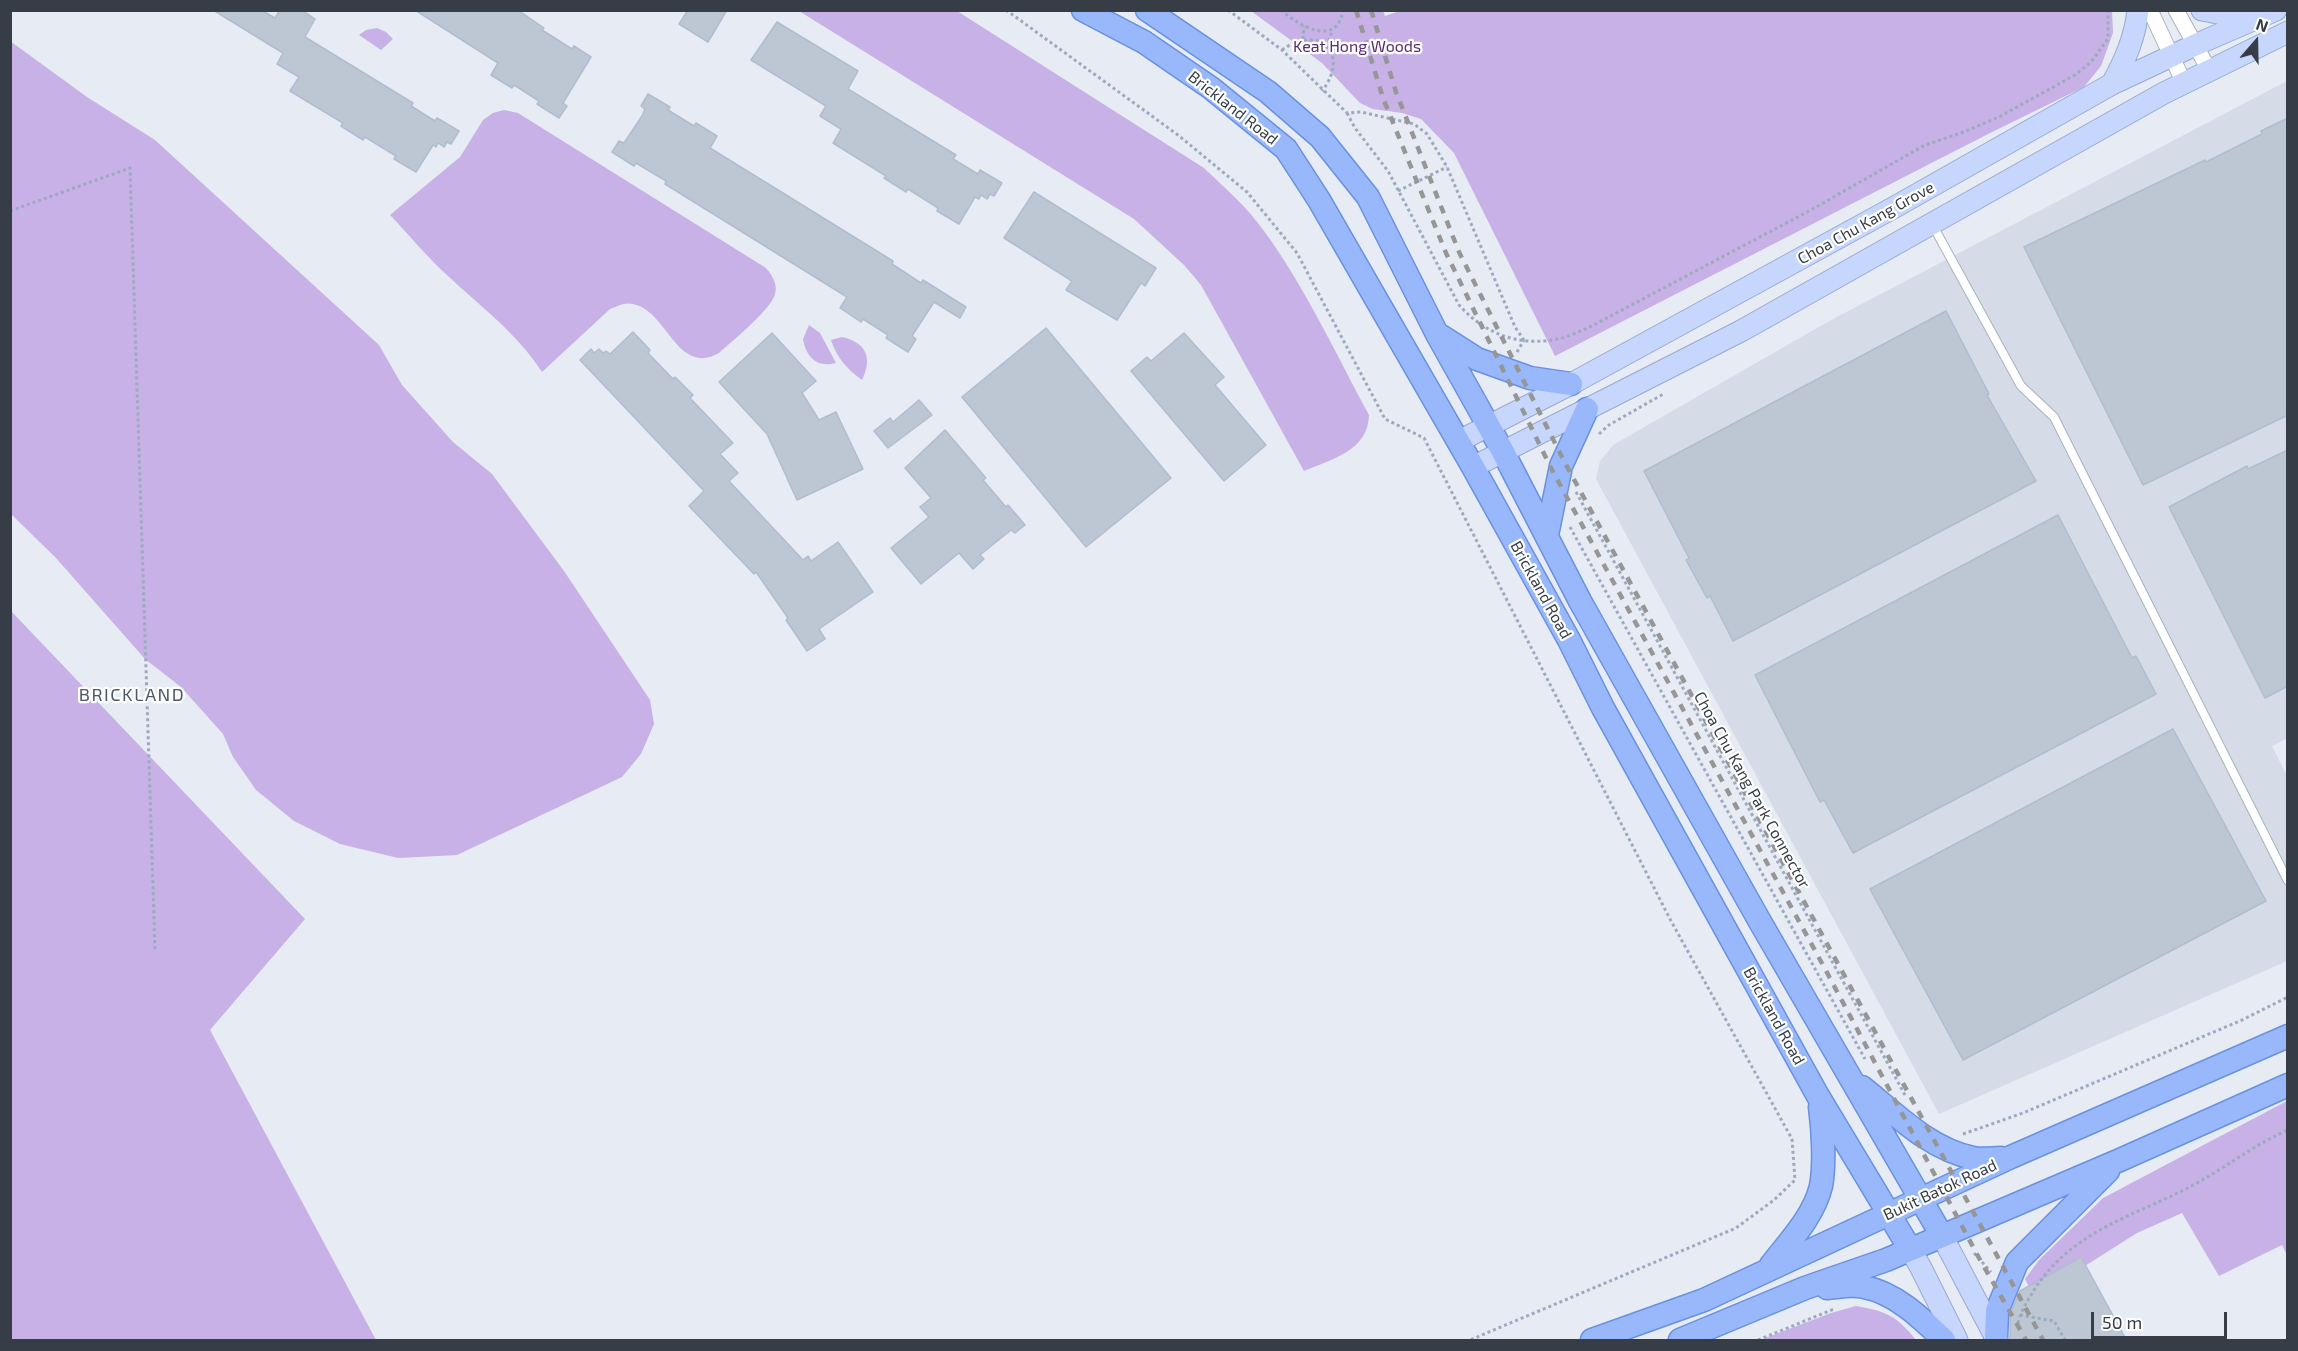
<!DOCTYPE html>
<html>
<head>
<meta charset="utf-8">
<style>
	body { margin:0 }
	#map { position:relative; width:2298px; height:1351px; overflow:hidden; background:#e7ebf3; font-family:"Exo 2",sans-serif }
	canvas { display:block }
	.frame { position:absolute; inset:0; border:12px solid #363d46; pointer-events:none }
	.north { position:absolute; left:2226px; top:12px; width:60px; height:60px; -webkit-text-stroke:4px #fff; paint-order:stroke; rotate:20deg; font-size:16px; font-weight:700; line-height:24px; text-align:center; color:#363d46 }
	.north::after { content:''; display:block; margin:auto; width:21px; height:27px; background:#363d46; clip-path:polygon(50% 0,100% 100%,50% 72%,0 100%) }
	.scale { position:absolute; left:2091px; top:1312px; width:136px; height:27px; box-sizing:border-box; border:3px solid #363d46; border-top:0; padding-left:8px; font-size:18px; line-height:21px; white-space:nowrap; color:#363d46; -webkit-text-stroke:4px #fff; paint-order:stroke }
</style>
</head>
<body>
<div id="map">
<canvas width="2298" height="1351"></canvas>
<div class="frame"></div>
<div class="north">N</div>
<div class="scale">50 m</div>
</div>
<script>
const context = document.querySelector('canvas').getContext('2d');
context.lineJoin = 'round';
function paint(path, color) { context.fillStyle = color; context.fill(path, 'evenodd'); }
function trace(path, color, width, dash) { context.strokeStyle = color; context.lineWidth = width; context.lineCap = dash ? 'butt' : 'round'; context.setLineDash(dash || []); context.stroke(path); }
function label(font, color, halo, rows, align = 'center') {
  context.font = font + ' "Exo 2",sans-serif'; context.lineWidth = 4.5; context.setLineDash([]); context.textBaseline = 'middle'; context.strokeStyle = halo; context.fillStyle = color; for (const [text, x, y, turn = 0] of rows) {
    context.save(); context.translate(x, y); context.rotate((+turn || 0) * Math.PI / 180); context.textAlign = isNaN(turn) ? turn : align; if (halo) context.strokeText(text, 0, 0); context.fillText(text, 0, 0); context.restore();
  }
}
paint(new Path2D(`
	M2287,81L2288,738L2272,746L2287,776V961L1939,1114L1596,479L1600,461L1613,445L1833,319Z`), '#d5dbe7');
paint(new Path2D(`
	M799,11H957L1204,168C1225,188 1247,207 1264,231C1305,287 1336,354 1369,415C1368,451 1332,459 1304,471L1201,285L1184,265L1134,219Z
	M1383,11L1385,16L1403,10H2112L2113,33L2101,66L2084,87L1990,133L1555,356L1454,153L1421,119L1402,113L1373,109L1360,103L1322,63L1251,11Z
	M377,28L386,32L393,39L381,50L359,35L366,30Z
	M10,41L87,97L155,140L379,345L402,385L453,442L492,474L564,571L650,700L654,724L641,754L622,777L457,855L398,858L340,844L294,821L256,790L233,757L223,734L181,687L145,659L56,558L11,514Z
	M504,110L518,113L766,268C772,275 778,284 775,294C771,310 732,341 719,353C677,377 667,310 633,304C625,302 618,306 610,309L542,372C517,333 481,307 448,276C427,257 409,235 390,215L460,157L483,120L493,113Z
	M809,325L820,333L836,363C817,368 806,357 803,339Z
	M842,337C866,342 873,358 862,380C847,369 837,358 831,340Z
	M11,611L305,919L210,1030L376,1340H11Z
	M2287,1101V1255L2282,1245L2219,1276L2182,1213L2137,1233L2077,1271L2058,1340L2025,1279L2039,1260L2103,1198Z
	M1856,1306C1886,1311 1897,1316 1916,1340H1760L1831,1313Z`), '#c7b1e6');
const building = new Path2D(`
	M213,10H261L275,18L280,10H302L315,19L305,37L413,103L411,106L435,121L437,118L459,131L451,144L447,142L444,147L438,143L436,147L433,145L416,172L394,159L396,156L365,137L363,140L341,126L343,123L290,91L299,77L277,64L283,53Z
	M415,10H518L544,28L542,30L572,49L574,46L591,57L563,103L567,106L559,118L537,104L539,101L514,85L512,88L491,75L498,63Z
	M688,10H727L708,42L679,24Z
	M777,22L858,71L848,89L956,155L953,159L978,174L980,170L1002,183L994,196L990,194L987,199L981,195L979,199L975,197L959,224L937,211L938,208L908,189L906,192L884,178L886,176L833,143L841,129L820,116L826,106L751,60Z
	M648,94L670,107L668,110L694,126L696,123L717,136L710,148L893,261L892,264L921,283L923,280L966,307L960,318L934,302L912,336L916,339L908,352L886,338L888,335L863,319L861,322L840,308L847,297L665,184L666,181L636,163L634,166L612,152L619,141L624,143L642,116L645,109L641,106Z
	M2288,118V415L2143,485L2024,247L2205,160L2206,162L2262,134L2261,131Z
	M1034,192L1156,268L1145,286L1141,283L1117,320L1066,290L1072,281L1004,238Z
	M1946,311L1989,394L1987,395L2036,481L1733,641L1710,596L1707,598L1686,560L1689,558L1644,471Z
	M1046,328L1171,478L1086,547L962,397Z
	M633,332L650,350L648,353L673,379L675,377L693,395L690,398L733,443L720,454L738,473L729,481L803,560L808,556L811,561L838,542L873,592L819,629L825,639L807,651L786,620L788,618L756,572L754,574L689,506L704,491L580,360L591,349L594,353L599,349L603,353L606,351L610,354Z
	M772,333L816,381L802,393L819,420L836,412L863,469L797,500L767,434L719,382Z
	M1184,333L1224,377L1215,385L1266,445L1224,481L1131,371L1147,357L1151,361Z
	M919,400L932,415L888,448L874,431L890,418L893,422Z
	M945,430L986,478L983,480L1006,507L1008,505L1025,525L1015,533L1011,530L980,555L984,559L973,569L959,553L921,584L891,548L929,517L920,507L931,498L905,468Z
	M2288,450V686L2265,698L2169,507L2247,466L2248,469Z
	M2058,515L2132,658L2136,656L2156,694L1853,853L1824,800L1820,802L1755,675Z
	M2173,729L2266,901L1963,1060L1870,889Z
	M2081,1257L2127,1341H2010V1314L2020,1291Z`);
paint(building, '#bdc7d4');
trace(building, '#b0bdcf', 1.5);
const lane = new Path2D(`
	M1932,224L2021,386L2054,417L2288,881`);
const street = new Path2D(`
	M2150,10L2184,83
	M2176,10L2209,70`);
const secondary = new Path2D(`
	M2202,10L2228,15L2250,10
	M2112,84C2125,60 2135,38 2138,10
	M1459,441L1571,384L1893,208L2112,84L2195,45L2276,10
	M1473,467L1741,331L2164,93L2288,32
	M1942,1236L1997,1340
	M1910,1249L1921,1268L1957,1340`);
const primary = new Path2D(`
	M1083,10L1144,42L1211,88L1286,149L1319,200L1473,467L1569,640L1603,708L1818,1096L1910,1249
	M1147,10L1268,92L1320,137L1368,197L1437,334L1502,450L1580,601L1759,920L1942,1236
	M1441,336L1477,359L1530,378L1571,384
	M1547,535L1561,466L1587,409
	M1862,1087C1896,1114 1929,1149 1973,1158C1982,1160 1992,1158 2001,1158
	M1771,1265C1789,1242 1814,1216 1821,1186C1825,1165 1823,1129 1820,1107
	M1827,1288C1839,1287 1853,1284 1864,1287C1896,1293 1922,1319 1944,1340
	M1996,1338L1997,1311L2017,1262L2108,1171
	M1592,1340L1704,1300L2011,1157L2288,1036
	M1680,1340L1805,1288L1886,1260L2120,1160L2288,1085`);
trace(lane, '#aab2be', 10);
trace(street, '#aab2be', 17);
trace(secondary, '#98aad1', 23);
trace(primary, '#6991df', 25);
trace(new Path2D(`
	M1006,10L1178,135L1247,192L1297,253L1385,419L1424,438L1671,921L1792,1139L1795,1180L1774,1200L1736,1228L1470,1340
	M1228,10L1282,50L1347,113L1361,112L1414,124L1427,134L1447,167L1515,327L1524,340
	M1281,10C1299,26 1337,48 1343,10
	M1303,39L1304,26
	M1327,47L1332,30
	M1282,50C1319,23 1351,54 1322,91
	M1347,113L1355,128L1388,171L1459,305C1483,332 1516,346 1552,340C1564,339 1577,332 1588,328L1809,211L1925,145L1961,133L1999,117L2075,75L2091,62L2108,39V10
	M1398,191L1447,167
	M10,211L130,168L155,950
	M1517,352L1524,340
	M1599,434L1609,425L1665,393
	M1576,492L1905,1095
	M1570,527L1865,1059
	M1963,1134L2023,1113L2242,1020L2288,997
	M1974,1253L1991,1272
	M2020,1315L2054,1321L2065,1340
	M2018,1323C2021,1311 2028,1300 2034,1290C2074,1228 2137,1216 2197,1183C2228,1166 2255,1144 2288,1130
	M1758,1340L1834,1309`), '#9caabf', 3, [3, 3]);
trace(lane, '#fff', 8);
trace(street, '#fff', 15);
trace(secondary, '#c7d6fd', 21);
trace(primary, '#98b8fb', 22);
trace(new Path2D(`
	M1356,10L1383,98L1446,253L1552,470L1824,967L1979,1258L2026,1340
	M1371,10L1396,92L1459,252L1565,463L2043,1340`), '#969696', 4.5, [8, 8]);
label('16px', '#572b76', '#fff', [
	["Keat Hong Woods",1357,47]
]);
label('16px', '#363d46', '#fff', [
	["Brickland Road",1233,108,38],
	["Choa Chu Kang Grove",1866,223,-29],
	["Brickland Road",1541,590,61],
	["Choa Chu Kang Park Connector",1752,790,61],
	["Brickland Road",1774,1016,61],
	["Bukit Batok Road",1940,1190,-25]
]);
context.letterSpacing = '1.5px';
label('18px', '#4e5968', '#fff', [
	["BRICKLAND",132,695]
]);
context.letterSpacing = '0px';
</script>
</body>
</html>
